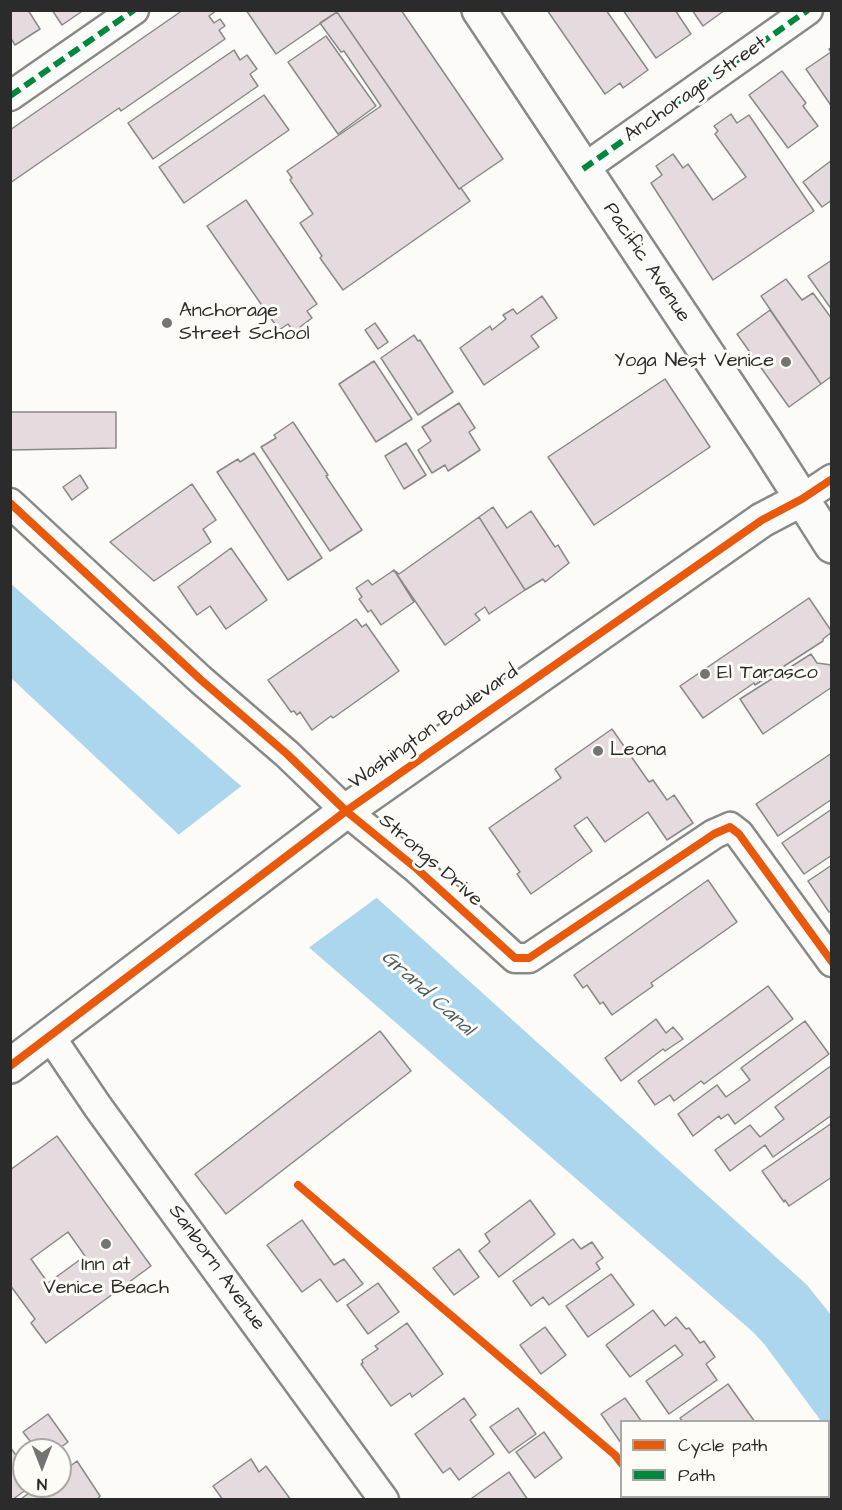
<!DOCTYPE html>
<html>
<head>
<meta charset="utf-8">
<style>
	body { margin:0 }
	#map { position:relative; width:842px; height:1510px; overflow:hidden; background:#fcfbf8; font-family:"Architects Daughter",sans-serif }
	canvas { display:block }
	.frame { position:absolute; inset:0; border:12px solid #2b2b2b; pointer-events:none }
	.legend { position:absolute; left:620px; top:1420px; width:210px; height:78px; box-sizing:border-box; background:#fdfcf7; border:2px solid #a9a8a5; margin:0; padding:8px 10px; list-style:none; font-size:18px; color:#2b2b2b }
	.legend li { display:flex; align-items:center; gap:12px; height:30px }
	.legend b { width:30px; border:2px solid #a9a8a5 }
	.north { position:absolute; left:12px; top:1438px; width:60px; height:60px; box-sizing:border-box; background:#fdfcf7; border:2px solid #a9a8a5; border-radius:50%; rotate:180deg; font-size:16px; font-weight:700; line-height:24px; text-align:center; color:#2b2b2b }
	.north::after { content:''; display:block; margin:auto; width:21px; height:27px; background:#747473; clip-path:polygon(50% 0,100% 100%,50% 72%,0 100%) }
</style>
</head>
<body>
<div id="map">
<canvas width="842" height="1510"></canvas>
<div class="frame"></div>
<ul class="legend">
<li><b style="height:8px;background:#e8590c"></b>Cycle path</li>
<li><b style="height:8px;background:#00873e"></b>Path</li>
</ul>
<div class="north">N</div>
</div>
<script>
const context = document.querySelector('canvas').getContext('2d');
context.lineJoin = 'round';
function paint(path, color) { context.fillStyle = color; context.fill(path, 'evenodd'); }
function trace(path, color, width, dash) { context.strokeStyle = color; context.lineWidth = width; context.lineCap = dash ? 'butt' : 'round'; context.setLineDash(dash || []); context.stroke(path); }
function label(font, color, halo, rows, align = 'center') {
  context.font = font + ' "Architects Daughter",sans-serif'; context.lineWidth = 6; context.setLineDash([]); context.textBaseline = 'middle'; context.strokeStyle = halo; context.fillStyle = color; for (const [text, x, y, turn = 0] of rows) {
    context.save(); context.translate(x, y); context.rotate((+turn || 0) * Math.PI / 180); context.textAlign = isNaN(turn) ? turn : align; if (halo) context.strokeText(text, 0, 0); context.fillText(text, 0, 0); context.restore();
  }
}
paint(new Path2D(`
	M10,583L234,780L378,899L807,1285L831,1315V1437L829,1432L828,1422L821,1421L765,1345L753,1332L178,834L11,678Z`), '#acd6ee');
paint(new Path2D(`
	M244,784L379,896L307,949L177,836Z`), '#fcfbf8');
const building = new Path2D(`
	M10,10H28L40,29L15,45L10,37Z
	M52,10H84L62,25Z
	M183,10H217L209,16L214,23L220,19L225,26L219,30L225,39L121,111L119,108L10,183V130Z
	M246,10H401L503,159L459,189L337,12L276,54Z
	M547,10H606L648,70L623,88L620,83L605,94Z
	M623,10H675L691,34L656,58Z
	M692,10H725L703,26Z
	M337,12L459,189L461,188L470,201L343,290L320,258L322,256L300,223L313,214L290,180L292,178L287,171L381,106L344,51L341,52L320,23Z
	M326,36L376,106L338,134L288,62Z
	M832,47V107L806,69L831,52L829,49Z
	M234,50L240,60L247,55L257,69L250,74L258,86L153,159L128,123Z
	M782,71L806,103L803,106L818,126L788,148L749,95Z
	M264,95L289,130L184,203L159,167Z
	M731,114L737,123L749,115L814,211L713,280L651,183L662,175L656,166L673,154L683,168L688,164L713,200L746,177L715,134L718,131L714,126Z
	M832,160V200L822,207L803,182Z
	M246,200L317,304L307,311L312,318L300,327L303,332L297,336L288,324L279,330L207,226Z
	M832,260V310L808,276Z
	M786,279L802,300L813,293L832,319V376L821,384L761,296Z
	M542,296L557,318L531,336L539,347L484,385L460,348L490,326L492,330L506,319L503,315L513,309L517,314Z
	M770,310L821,384L789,407L737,334Z
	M375,323L388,342L378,349L365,330Z
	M414,335L418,341L420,340L453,392L418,415L381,358Z
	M374,361L412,419L376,442L339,384Z
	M665,379L710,447L594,525L548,457Z
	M459,403L475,428L469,432L480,450L448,471L445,465L432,473L418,450L431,441L422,427Z
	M10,412H116V448L10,450Z
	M293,422L328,475L326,476L362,530L330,551L261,447L276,438L274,435Z
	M406,443L426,475L404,489L385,456Z
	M254,453L322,558L288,580L217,472L238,459L240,462Z
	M80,475L88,488L72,500L63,487Z
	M192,484L216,520L203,529L211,542L154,581L110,542Z
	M493,507L507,528L531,511L555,547L558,545L569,563L545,582L543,579L525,590L479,517Z
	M479,517L525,590L489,614L485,607L475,614L480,620L445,645L394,570L399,574Z
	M231,548L267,600L226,629L210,606L197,615L178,587Z
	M394,570L414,602L381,625L371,610L368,612L359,599L362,597L356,588L368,580L372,585Z
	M809,598L832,632L823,639V641L755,685L754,683L703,718L680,686Z
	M356,619L362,627L366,624L399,671L333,718L331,716L312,730L300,712L297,715L294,711L291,712L268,680Z
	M811,654L817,663L832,665V687L763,734L740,699Z
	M612,729L649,782L653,780L667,800L674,795L693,823L667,840L648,812L605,842L587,817L574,826L592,851L531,894L517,874L520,872L489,828L561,778L555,769Z
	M832,753V799L778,836L756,804Z
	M832,809V855L804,874L782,843Z
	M832,865V911L829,912L808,881Z
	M708,880L737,922L651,983L653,986L612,1015L603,1002L600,1004L587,985L583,988L574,975Z
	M768,986L793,1019L704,1084L701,1081L674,1101L670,1095L655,1105L638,1081Z
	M656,1019L666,1033L673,1027L683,1039L665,1051L663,1049L621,1081L605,1058Z
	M805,1021L829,1054L735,1124L728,1114L721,1119L719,1116L693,1136L678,1114L717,1085L726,1097L750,1080L741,1068Z
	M380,1031L411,1071L226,1214L195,1174Z
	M832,1065V1115L773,1157L765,1145L730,1171L715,1150L750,1125L760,1137L784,1119L775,1107Z
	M832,1123V1177L789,1206L785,1200L784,1202L762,1171Z
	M57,1136L151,1266L46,1343L31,1323L35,1319L10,1285V1170ZM68,1232L85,1256L48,1283L31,1259Z
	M530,1200L555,1234L499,1277L479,1251L490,1242L485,1234Z
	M302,1220L334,1265L344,1259L363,1284L337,1302L320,1279L302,1292L267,1245Z
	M573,1239L581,1249L592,1242L603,1258L596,1263L600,1269L549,1305L543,1297L531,1306L513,1281Z
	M459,1249L479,1277L454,1295L433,1268Z
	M611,1274L634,1305L588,1337L566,1306Z
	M378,1283L399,1312L368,1334L347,1305Z
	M653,1310L665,1326L676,1317L686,1329L689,1328L700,1343L704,1341L715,1357L706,1364L717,1380L669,1414L646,1381L683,1355L675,1345L630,1377L606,1345Z
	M407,1323L443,1374L412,1397L410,1393L391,1406L361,1364L363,1363L362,1360L378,1349L375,1346Z
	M545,1327L566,1355L541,1374L520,1345Z
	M728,1384L755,1422H683L680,1418Z
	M464,1398L476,1415L470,1420L494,1454L459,1480L450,1468L443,1473L415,1434Z
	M625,1398L642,1422H622L621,1443L601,1414Z
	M518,1408L536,1434L509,1453L490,1427Z
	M48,1414L68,1442L57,1450H37L23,1432Z
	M544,1432L562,1458L535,1478L516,1452Z
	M10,1447L24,1466V1486H31L12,1500H10Z
	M251,1459L259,1472L266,1466L291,1500H223L213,1486Z
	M77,1461L100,1496L97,1500L21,1499L37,1487L41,1492L49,1486H60V1474Z
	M509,1472L528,1500H474L472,1498Z
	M664,1496H702L704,1500H666Z
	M752,1496H808L810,1500H748Z`);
paint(building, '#e5dbde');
trace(building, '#898987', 1.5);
const street = new Path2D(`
	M10,96L134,10
	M583,169L808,10
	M802,499L832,479
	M10,503L201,680L287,754L346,811L417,869L515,958H529L714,834L730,827L739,834L832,962
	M50,1036L98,1107L384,1500`);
const secondary = new Path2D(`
	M479,10L765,441L832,546
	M10,1066L346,811L762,520L802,499`);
trace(street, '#898987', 33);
trace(secondary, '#898987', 38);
trace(street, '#fbfbf9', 28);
trace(secondary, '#fbfbf9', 33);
trace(new Path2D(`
	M10,96L134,10
	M583,169L808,10`), '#00873e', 6, [12, 6]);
trace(new Path2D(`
	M10,503L201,680L287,754L346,811L417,869L515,958H529L714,834L730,827L739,834L832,962
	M10,1066L346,811L762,520L802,499L832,479
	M298,1185L615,1455L622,1464`), '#e8590c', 8);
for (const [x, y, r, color] of [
	[167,323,6,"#747473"],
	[786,362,6,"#747473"],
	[705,674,6,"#747473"],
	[598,751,6,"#747473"],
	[106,1244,6,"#747473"]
]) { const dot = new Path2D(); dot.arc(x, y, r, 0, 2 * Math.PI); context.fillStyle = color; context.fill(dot); trace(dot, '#fdfcf7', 2); }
label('20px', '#2b2b2b', '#fdfcf7', [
	["Anchorage Street",696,90,-35],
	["Pacific Avenue",646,263,56],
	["Washington Boulevard",434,728,-35],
	["Strongs Drive",430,861,41],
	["Sanborn Avenue",216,1268,54]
]);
label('20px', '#2b2b2b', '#fdfcf7', [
	["Anchorage",179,312],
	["Street School",179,335],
	["Yoga Nest Venice",774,362,"right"],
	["El Tarasco",717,674],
	["Leona",610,751],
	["Inn at",106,1266,"center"],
	["Venice Beach",106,1289,"center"]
], 'left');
label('italic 21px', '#485a64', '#fdfcf7', [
	["Grand Canal",427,994,42]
]);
</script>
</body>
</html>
